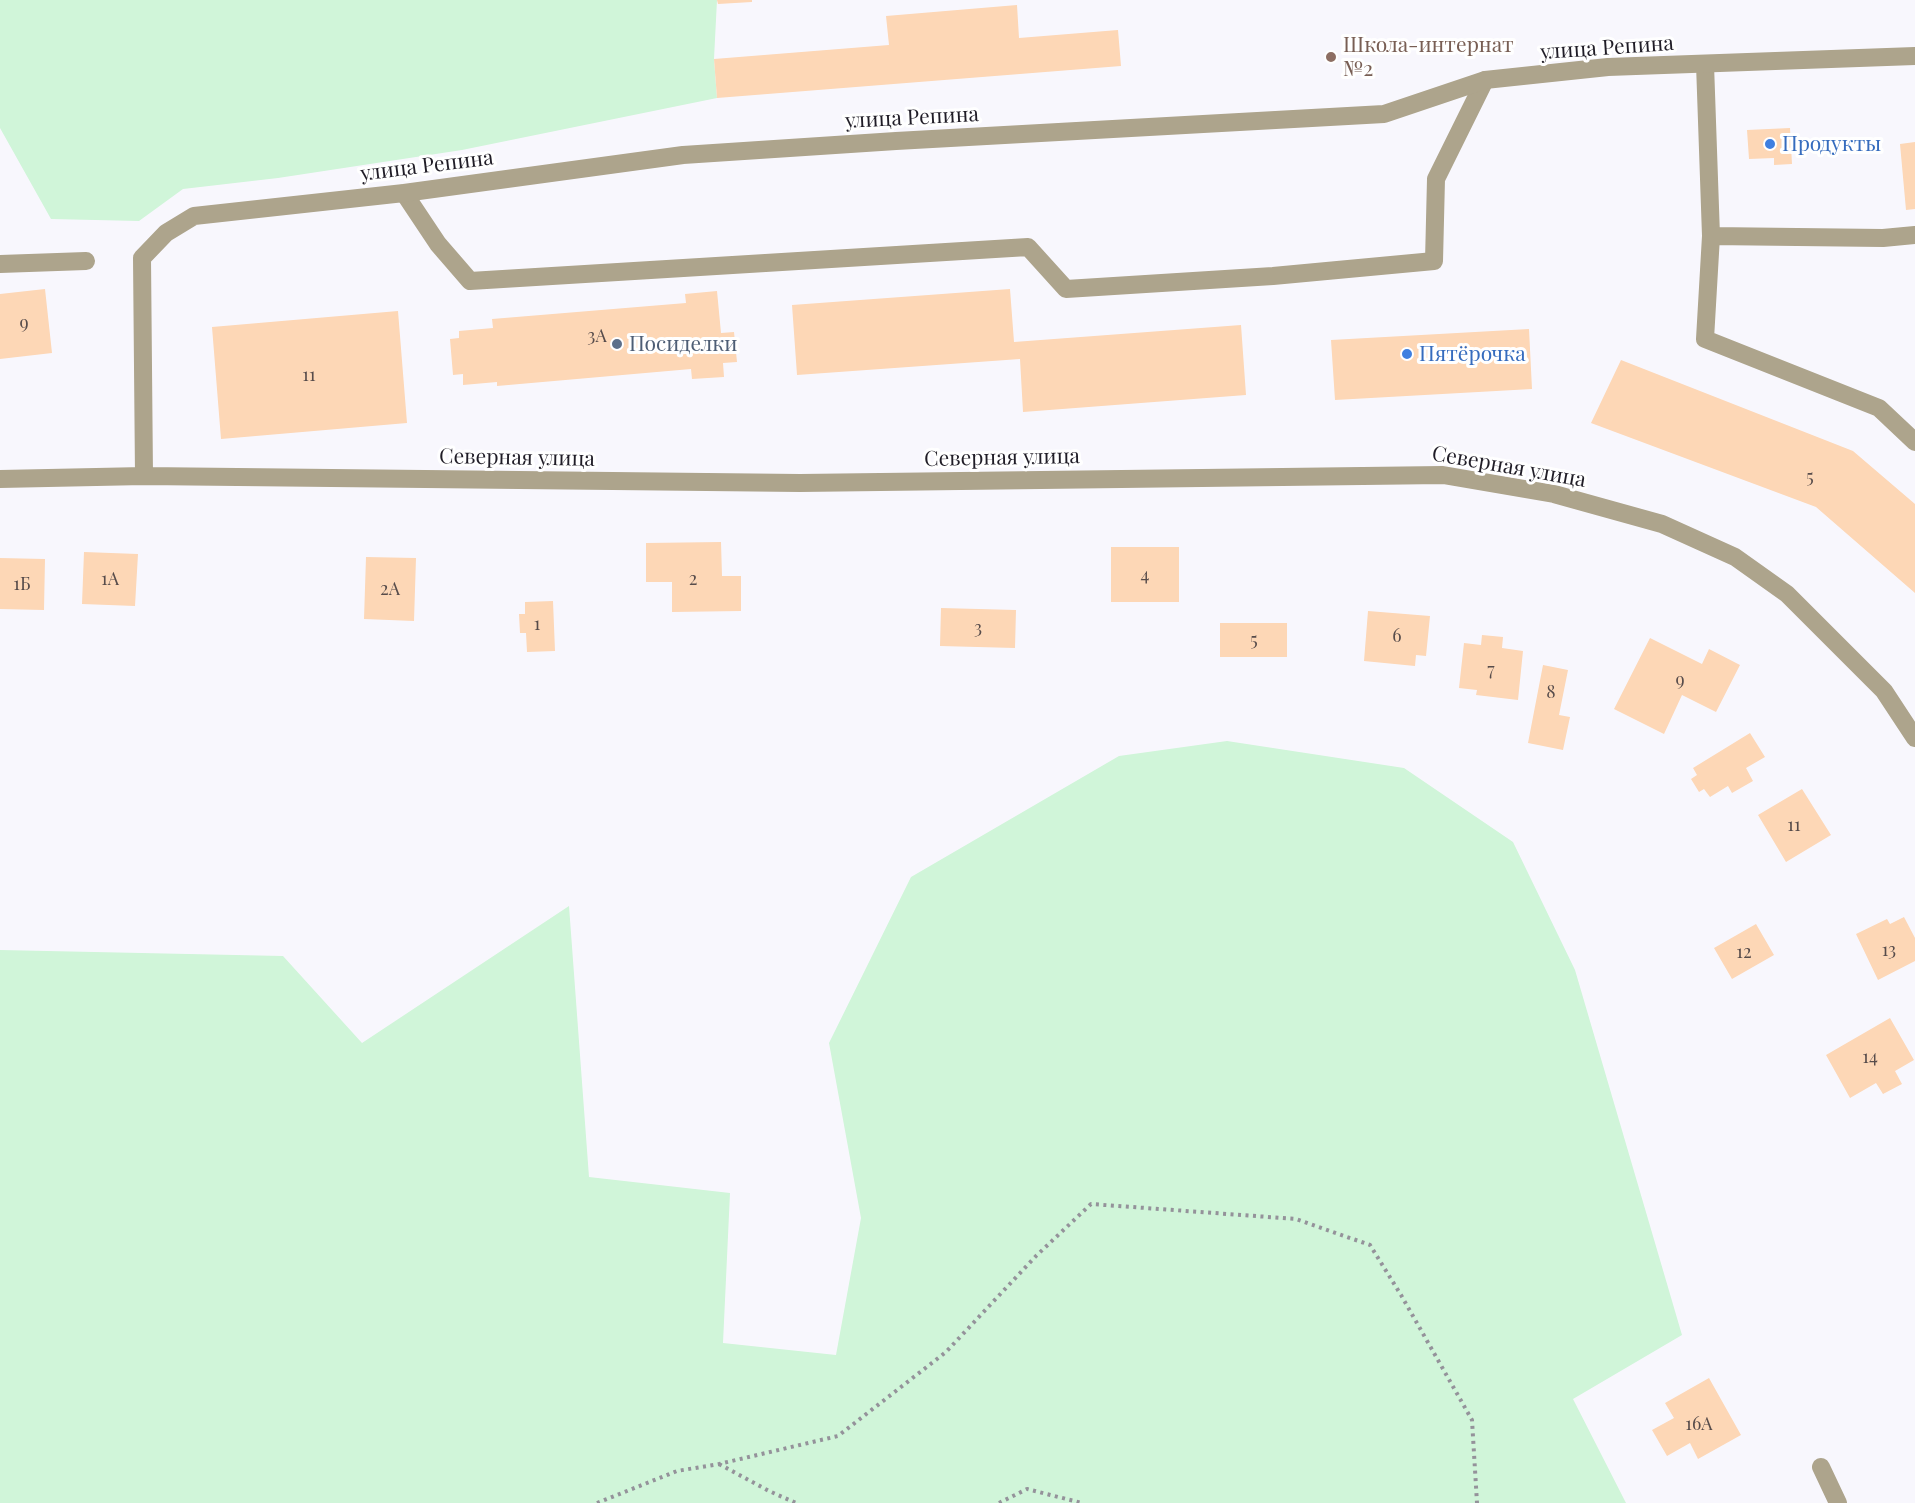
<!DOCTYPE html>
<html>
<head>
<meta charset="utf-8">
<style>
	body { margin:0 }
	canvas { display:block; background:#f8f7fd }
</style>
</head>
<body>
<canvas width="1915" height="1503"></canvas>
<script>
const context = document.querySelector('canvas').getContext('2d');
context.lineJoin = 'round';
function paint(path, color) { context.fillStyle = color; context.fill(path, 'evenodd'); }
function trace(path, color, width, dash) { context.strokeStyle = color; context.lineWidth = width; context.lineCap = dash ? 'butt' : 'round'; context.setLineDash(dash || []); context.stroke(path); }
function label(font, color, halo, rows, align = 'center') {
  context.font = font + ' "Playfair Display",serif'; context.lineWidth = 6; context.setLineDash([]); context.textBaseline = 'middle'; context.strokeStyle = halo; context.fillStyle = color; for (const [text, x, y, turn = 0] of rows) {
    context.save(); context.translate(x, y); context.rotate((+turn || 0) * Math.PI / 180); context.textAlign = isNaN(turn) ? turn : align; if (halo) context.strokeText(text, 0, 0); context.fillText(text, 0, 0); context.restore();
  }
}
paint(new Path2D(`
	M0,0H717L714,59L717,98L462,150L278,178L183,189L139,221L51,219L0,128Z
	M1227,741L1404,768L1513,842L1575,970L1682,1335L1573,1399L1626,1503H0V950L283,956L362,1043L569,906L589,1177L730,1193L723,1343L836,1355L861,1218L829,1043L911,877L1119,756Z`), '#d0f5d9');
paint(new Path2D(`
	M717,0H752V2L718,4Z
	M1017,5L1019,38L1118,30L1121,66L717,98L714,59L889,45L886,16Z
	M1790,128L1792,164L1774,165V158L1749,159L1747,130Z
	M1915,142V209L1906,210L1900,144Z
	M45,289L52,353L0,359V294Z
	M1010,289L1014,342L1241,325L1246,395L1023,412L1020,359L797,375L792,305Z
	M717,291L721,333L734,332L737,362L723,363L724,377L692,379L691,369L497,386V382L463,385V374L453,375L450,339L459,338V331L493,328L492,319L686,303L685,294Z
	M398,311L407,423L221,439L212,327Z
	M1529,329L1532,389L1335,400L1331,340Z
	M1621,360L1853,451L1915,504V593L1816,507L1591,423Z
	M721,542L722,576H741V611L672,612V582H646V543Z
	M1111,547H1179V602H1111Z
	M84,552L138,554L135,606L82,604Z
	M366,557L416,558L414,621L364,619Z
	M0,558L45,559L44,610L0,609Z
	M553,601L555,651L527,652L526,633H520L519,614H525V602Z
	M941,608L1016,610L1015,648L940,646Z
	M1368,611L1430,616L1426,656L1416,655L1415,666L1364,661Z
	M1220,623H1287V657H1220Z
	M1482,635L1503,637L1502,648L1523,651L1518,700L1476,695L1477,690L1459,688L1464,643L1481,645Z
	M1650,638L1702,664L1709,649L1740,665L1716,712L1682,695L1664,734L1614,709Z
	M1543,665L1568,670L1559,715L1570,717L1563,750L1528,743Z
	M1750,733L1765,757L1746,768L1753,781L1732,793L1728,786L1710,797L1704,789L1699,792L1691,779L1697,775L1693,768Z
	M1802,789L1831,835L1786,862L1758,815Z
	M1904,917L1915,938V961L1878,980L1856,934L1887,919L1890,924Z
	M1756,924L1774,955L1732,979L1714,948Z
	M1890,1018L1914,1060L1895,1071L1902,1084L1883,1094L1876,1083L1850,1098L1826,1055Z
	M1709,1378L1741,1435L1698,1459L1690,1443L1667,1456L1652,1430L1674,1418L1665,1403Z`), '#fdd7b6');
trace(new Path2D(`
	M719,1464L769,1491L796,1503
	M597,1503L677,1471L719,1464L838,1436L946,1352L1036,1256L1091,1204L1296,1219L1370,1245L1401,1295L1472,1420L1477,1503
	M999,1503L1027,1489L1082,1503`), '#94929a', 4, [3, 4.5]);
trace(new Path2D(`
	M1705,64L1711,236L1883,238L1915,235
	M404,193L438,244L470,281L1028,247L1066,289L1273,276L1434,261L1436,179L1485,80
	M1711,236L1705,339L1879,408L1915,442
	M0,264L86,261
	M1821,1467L1838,1503`), '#ada48c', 18);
trace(new Path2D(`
	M144,476L142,258L166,233L194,216L404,193L683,155L896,141L1384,114L1485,80L1608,67L1915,56
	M0,479L144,476L800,483L1443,475L1554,494L1662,524L1735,557L1787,594L1884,691L1915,738`), '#ada48c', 18);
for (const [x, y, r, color] of [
	[1331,57,6,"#8d6e63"],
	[1770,144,6,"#3f7fe0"],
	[617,344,6,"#5c6f8a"],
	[1407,354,6,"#3f7fe0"]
]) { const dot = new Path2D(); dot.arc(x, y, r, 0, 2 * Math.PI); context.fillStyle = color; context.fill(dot); trace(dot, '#fff', 2); }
label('18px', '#574c4b', null, [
	["9",24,323],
	["3А",597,336],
	["11",309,375],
	["5",1810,477],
	["4",1145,575],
	["1А",110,579],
	["2",693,579],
	["1Б",22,584],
	["2А",390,589],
	["1",537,624],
	["3",978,628],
	["6",1397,636],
	["5",1254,640],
	["7",1491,670],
	["9",1680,680],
	["8",1551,692],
	["11",1794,825],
	["13",1889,950],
	["12",1744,952],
	["14",1870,1057],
	["16А",1699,1424]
]);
label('21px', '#785e54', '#fff', [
	["Школа-интернат",1343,45],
	["№2",1343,69]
], 'left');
label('21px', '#201d27', '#fff', [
	["улица Репина",1607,48,-4],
	["улица Репина",912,118,-3],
	["улица Репина",427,166,-7],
	["Северная улица",517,458,1],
	["Северная улица",1002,458,-1],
	["Северная улица",1509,467,10]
]);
label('21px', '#366cbe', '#fff', [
	["Продукты",1782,144],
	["Пятёрочка",1419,354]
], 'left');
label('21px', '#4e5e75', '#fff', [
	["Посиделки",629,344]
], 'left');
</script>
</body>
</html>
